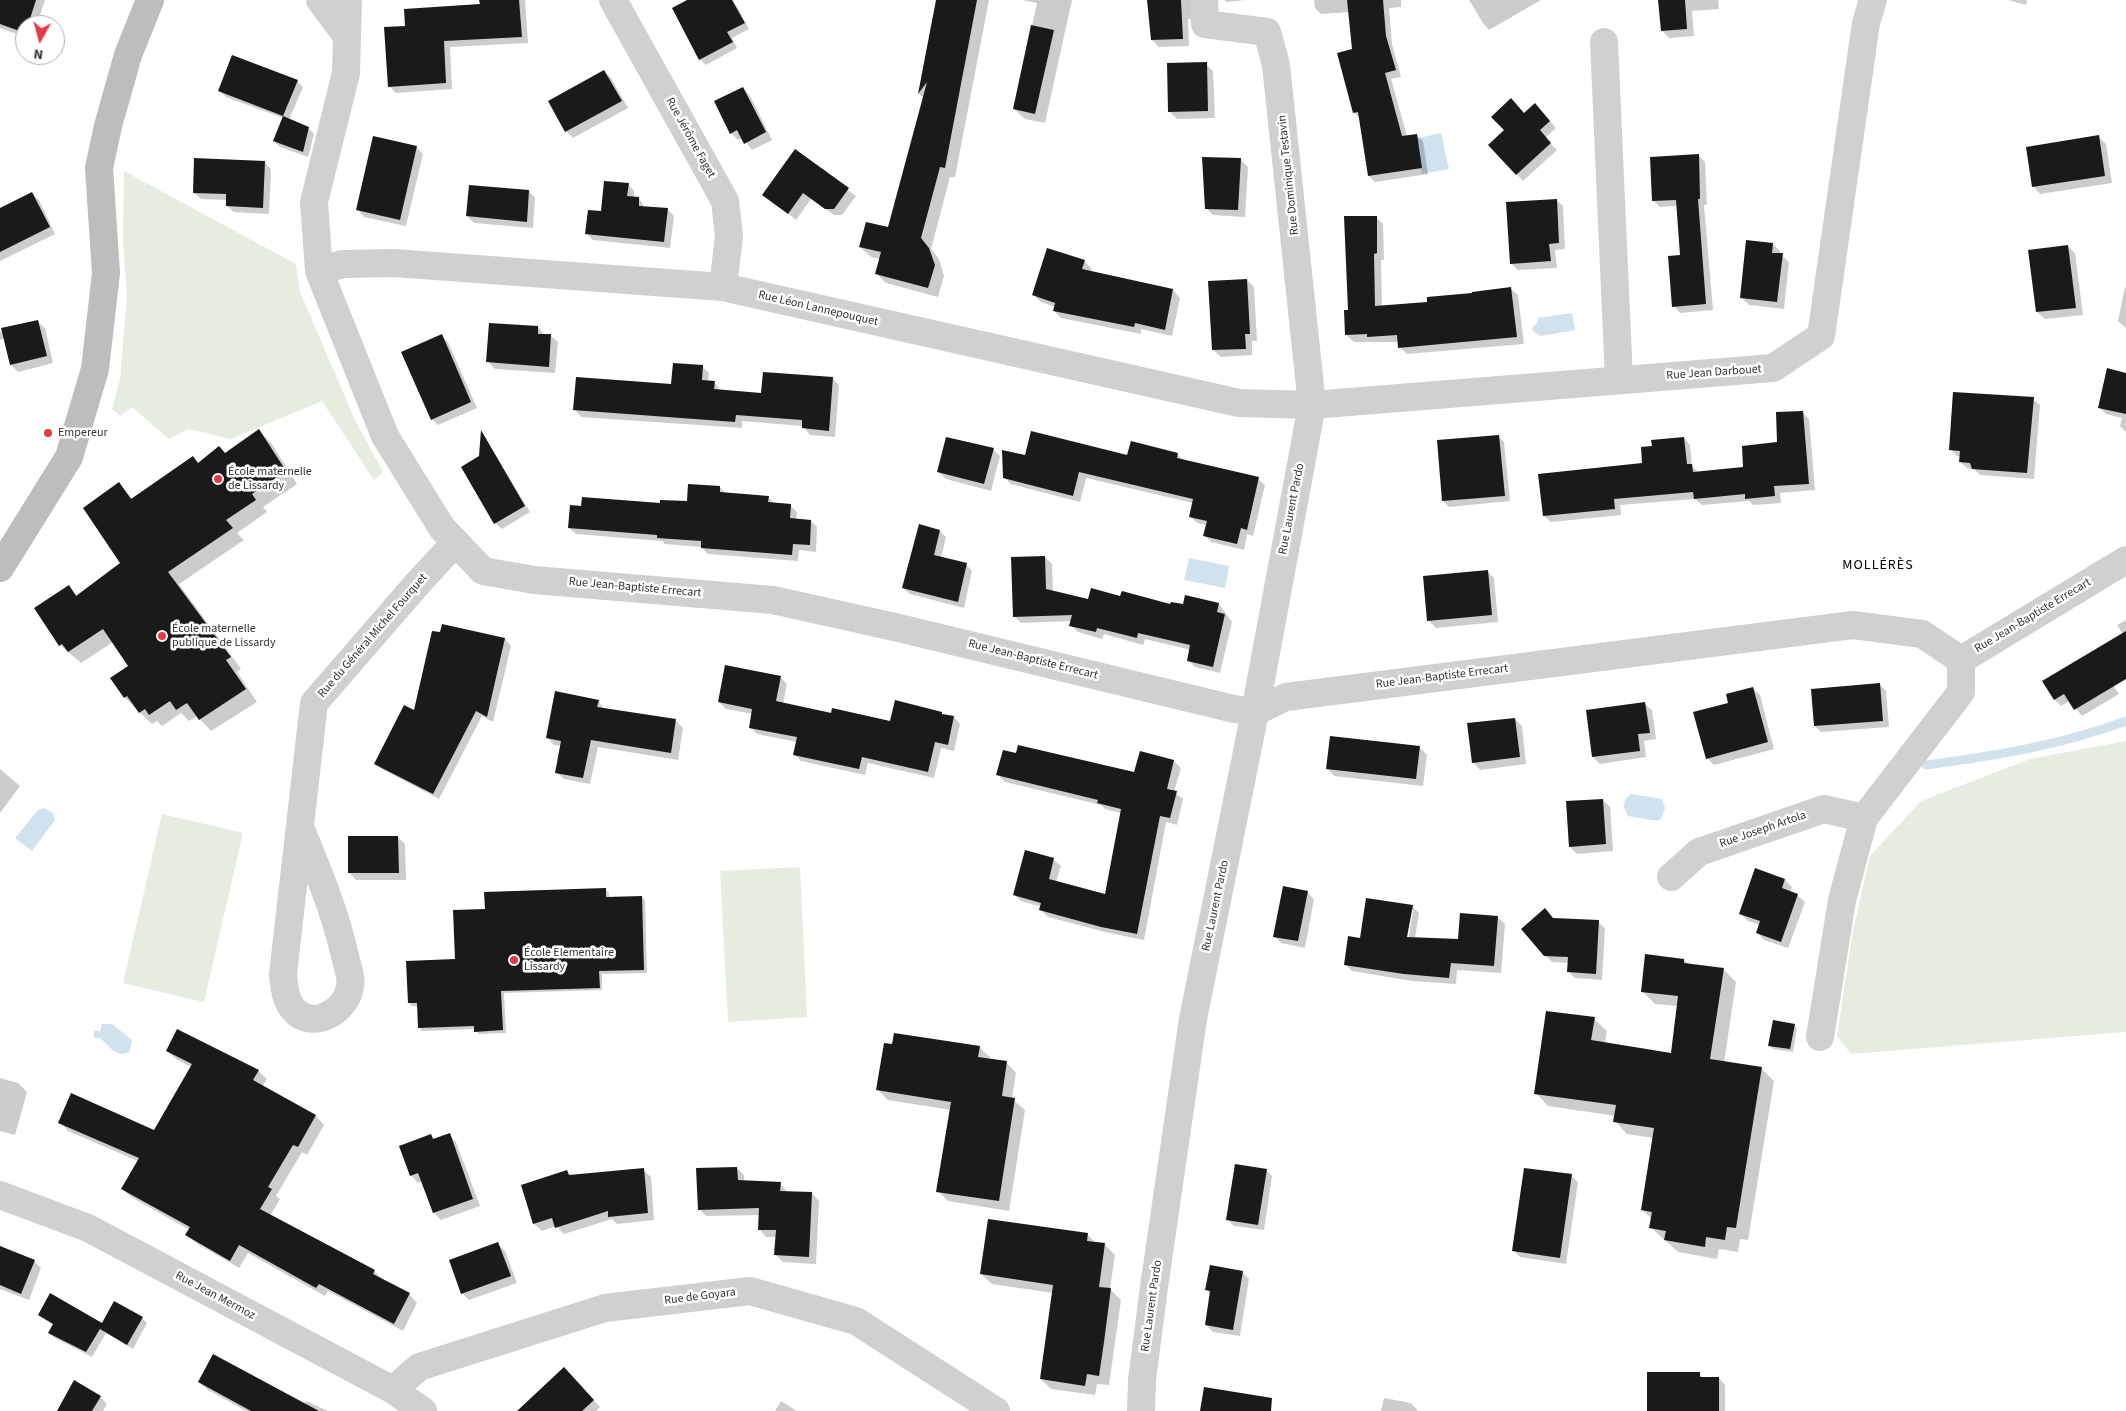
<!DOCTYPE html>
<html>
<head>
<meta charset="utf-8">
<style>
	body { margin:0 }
	#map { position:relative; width:2126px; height:1411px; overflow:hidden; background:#fff; font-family:"Source Sans 3",sans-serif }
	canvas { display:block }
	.north { position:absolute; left:15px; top:15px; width:50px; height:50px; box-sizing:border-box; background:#fff; border:1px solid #adadad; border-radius:50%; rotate:187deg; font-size:14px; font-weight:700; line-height:20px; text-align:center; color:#333 }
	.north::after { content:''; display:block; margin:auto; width:18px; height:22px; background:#e63946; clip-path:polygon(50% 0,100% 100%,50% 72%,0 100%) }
</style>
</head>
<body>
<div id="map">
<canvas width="2126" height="1411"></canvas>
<div class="north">N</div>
</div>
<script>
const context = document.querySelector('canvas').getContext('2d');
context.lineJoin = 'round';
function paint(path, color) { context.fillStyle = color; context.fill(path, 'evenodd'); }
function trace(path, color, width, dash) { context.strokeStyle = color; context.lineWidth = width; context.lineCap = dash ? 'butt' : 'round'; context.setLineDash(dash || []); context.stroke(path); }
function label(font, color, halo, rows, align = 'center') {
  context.font = font + ' "Source Sans 3",sans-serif'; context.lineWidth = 5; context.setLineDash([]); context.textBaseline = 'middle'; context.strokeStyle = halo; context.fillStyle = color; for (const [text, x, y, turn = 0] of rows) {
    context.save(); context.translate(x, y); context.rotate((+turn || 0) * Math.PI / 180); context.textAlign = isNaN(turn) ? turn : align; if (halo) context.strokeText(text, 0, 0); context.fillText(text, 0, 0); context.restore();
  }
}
paint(new Path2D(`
	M124,171L296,264L300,292L355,420L383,472L374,480L322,401L231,439L189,429L169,439L132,407L120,416L112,409L120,380L127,296L123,240Z
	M2126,741V1032L1851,1054L1837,1036L1853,931L1870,856L1921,801L2030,759Z
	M162,814L243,833L204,1002L123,983Z
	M800,867L807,1017L728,1022L720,871Z`), '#e6ecdf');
paint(new Path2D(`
	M1441,133L1449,169L1422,174L1414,139Z
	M1572,313L1575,330L1540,336L1533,331L1532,328L1538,322V318Z
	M1189,558L1229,566L1225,588L1184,580Z
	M1631,794L1662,799L1665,808L1661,819L1657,821L1628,816L1624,807L1625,799Z
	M44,808L53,813L55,820L32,851L15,838L38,810Z
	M102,1024H112L132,1040L130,1051C118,1060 109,1046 100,1038H94V1031H100Z`), '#cfe2ee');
paint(new Path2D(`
	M0,0H45L37,25H25V37L0,28Z
	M481,0H525L528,43L450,47L452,89L396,93L389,86L481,6Z
	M690,0H733L749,29L732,38L737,48L706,65L700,59Z
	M938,0H989L955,177H950L931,249L939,259L944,276L938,297L886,283L876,273L880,259L871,257L860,247L888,229L924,98L919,94Z
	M1022,0H1072L1045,123L1025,119L1014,109L1037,3Z
	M1148,0H1197L1194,19H1188L1189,46L1159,47L1152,40Z
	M1225,0H1245L1226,2Z
	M1314,0H1401V7L1389,8L1392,44L1401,77L1391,79L1407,136L1416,135L1423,141L1428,174L1375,182L1369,176L1360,119L1355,113L1338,54L1353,50L1349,12L1321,14L1315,8Z
	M1469,0H1541L1489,30L1483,23Z
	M1659,0H1718L1719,9L1692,11L1694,36L1669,38L1662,31Z
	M2008,0H2027L2026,5Z
	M1206,64L1213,71L1215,118L1177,119L1170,112Z
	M604,71L611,78L628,108L573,138L566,131Z
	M297,81L303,87L289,120L308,128L314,134L308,157L280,147L274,141L283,118L226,97L220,91Z
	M743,88L750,96L772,140L752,150L743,138L738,140L731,133Z
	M1541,111L1556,128L1545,138L1557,150L1523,181L1490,145L1524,114Z
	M2099,137L2106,144L2112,183L2040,194L2033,186Z
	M416,147L423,154L406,226L364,217L358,210Z
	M795,151L856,196L842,215H834L811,199L796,220L764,194Z
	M1699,156L1705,162L1707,205H1704L1713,310L1680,313L1674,306L1681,256L1677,206L1660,207L1653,200Z
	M1240,159L1248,167L1245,217L1213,215L1206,208Z
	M264,162L271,169L269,214L234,212L227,206V200L201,199L194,193Z
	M628,184L634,191V198H639L645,208L667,209L674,216L670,248L593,240L587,234L602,212Z
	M470,187L529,191L535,198L533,228L474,223L467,216Z
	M32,194L39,200L55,234L0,261V209Z
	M1556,200L1563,206L1565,249L1555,250L1557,268L1518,270L1511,263Z
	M1376,217L1383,224L1384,260H1381L1382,307L1428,304L1510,288L1518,295L1524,344L1407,354L1400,347L1399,342H1354L1346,335L1349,311Z
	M1773,244L1780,251V254L1789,262L1784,309L1749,305L1742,298Z
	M2067,246L2075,253L2083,315L2045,319L2037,312Z
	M1084,261L1092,269L1090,272L1173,290L1180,298L1172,336L1141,329V334L1061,318L1054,311L1055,307L1041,302L1034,295Z
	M1247,280L1254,287L1257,341H1252V355L1221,357L1213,350Z
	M2125,287L2126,288V328L2118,321Z
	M37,321L45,328L53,363L18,372L11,365L5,338L0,340V331L4,335Z
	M538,327L545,335L551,336L558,342L555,373L495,369L488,362Z
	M441,336L448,342L477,408L438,425L432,419Z
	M702,366L709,373L708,382H714L721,391L762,394L832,378L839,385L835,437L810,435L803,426L742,421V428L581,417L575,410L672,385Z
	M2126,374V432L2120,426L2122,418L2106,414L2099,407Z
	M2033,399L2040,405L2034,479L1980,475L1974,469L1967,468L1960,462L1961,456H1957L1950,449Z
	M1802,412L1809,419L1815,490L1780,493L1781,503L1753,505L1749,501L1702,505L1695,499L1620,505L1621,515L1551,522L1544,516L1644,464L1684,438L1690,445L1692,466L1698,472L1744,468L1778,443Z
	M259,431L271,443L297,484L263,507L267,512L237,533L244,540L179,584L241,669L237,672L257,702L211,731L197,716L189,721L181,713L162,726L157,721L152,724L125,698L130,667L113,642L81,663L60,645L69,587L78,596L122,564L118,483L133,499L199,464L225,454Z
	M482,433L530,512L502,529L495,523L481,457Z
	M1498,436L1504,442L1510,501L1449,507L1443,501Z
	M993,449L1000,456L991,491L946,479L939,472Z
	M1177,454L1184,461L1258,479L1265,485L1253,536L1247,534L1244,550L1211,542L1205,535L1207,525L1197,523L1190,516L1193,503L1086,478L1080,502L1011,484L1004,477L1026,457H1128Z
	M720,487L726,494L768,497L775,504L790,505L797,512L796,520L811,521L817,527L816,552L799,550L798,561L708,554L701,547L665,544L662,541L576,534L569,528L582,507L688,503Z
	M940,531L946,537L941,558L966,564L972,571L964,608L910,594L903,588L912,551Z
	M1045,557L1052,564L1053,592L1089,601L1121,598L1171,605L1219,604L1232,622L1220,673L1195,667L1188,660L1191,650L1145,639L1143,645L1104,634L1102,639L1078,632L1071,625L1072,621L1021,623L1014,616Z
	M1487,571L1494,578L1498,622L1436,628L1429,621Z
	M2126,620V677L2113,685L2119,694L2082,716L2070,701L2061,706L2054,699L2123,634L2117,625Z
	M443,626L505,639L511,646L493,722L482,716L439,799L382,769L375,763L415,712Z
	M780,677L787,684L783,704L891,723L954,717L960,724L954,751L941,748L934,778L868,763L865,775L801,761L795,755L797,742L757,734L750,727L753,714L726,709L719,702Z
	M1880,685L1886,691L1889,727L1821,732L1815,726Z
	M1753,688L1760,695L1774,749L1714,765L1707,758L1730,704Z
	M598,701L605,710L675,720L683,728L678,760L598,747L590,784L564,779L556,772L562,746L554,745L547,737Z
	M1645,704L1652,710L1656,739L1644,741L1646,757L1600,764L1593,757L1588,711Z
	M1515,719L1522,726L1526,764L1480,770L1473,762Z
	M1419,747L1427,755L1423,786L1334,776L1327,768Z
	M1141,752L1174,761L1181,768L1174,792L1183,799L1177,825L1166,822L1144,940L1109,933L1048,917L1041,910L1042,907L1021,901L1014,895L1025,852L1054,860L1061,866L1056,882L1106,896L1121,813L1105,809L1101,805L1005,782L998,775L1135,774Z
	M0,769L20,786L0,813Z
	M1603,800L1610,807L1613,851L1577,854L1570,847Z
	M398,837L405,844L406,880H356L349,872Z
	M1785,880L1792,887L1790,892L1797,895L1805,902L1788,948L1764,940L1757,932L1760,925L1748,921L1741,914Z
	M605,889L609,893V898L642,897L645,901L647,973L602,974V990L504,993L506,1033L479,1034L475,1029L422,1031L419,1027L418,1006H412L409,1003L456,960L486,910Z
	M1307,892L1314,899L1305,948L1281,943L1274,936Z
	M1412,906L1419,913L1415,938L1459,940L1497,917L1505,924L1501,973L1457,970L1456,984L1412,981L1352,971L1345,964L1361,940ZM1411,910H1413L1408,943L1405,942Z
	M1545,910L1554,919L1598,922L1605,928L1602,980L1575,978L1568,971L1569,963L1552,962L1545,955Z
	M1684,960L1690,965L1724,970L1736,982L1724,1063L1762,1069L1774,1081L1748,1240L1740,1239L1738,1252L1719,1249L1717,1259L1678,1252L1650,1227L1652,1219L1642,1210L1654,1138L1627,1134L1615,1121L1616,1116L1548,1106L1536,1093L1594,1019L1607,1031L1605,1044L1672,1054L1678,1006L1655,1004L1642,991Z
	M1794,1025L1797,1028L1793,1052L1773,1049L1769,1045Z
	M979,1047L990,1057L989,1060L1006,1062L1016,1073L1012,1099L1025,1110L1009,1211L948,1201L938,1191L951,1110L888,1100L878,1090Z
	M167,1051L258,1071L267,1079L262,1087L316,1116L324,1125L307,1155L302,1152L276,1196L280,1199L270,1216L374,1271L382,1279L409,1294L417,1303L403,1331L328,1291L325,1296L248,1253L239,1268L196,1243L187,1235L190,1230L131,1197L123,1189L138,1161L68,1131L60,1122L155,1132L191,1067L176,1059Z
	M0,1078L18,1083L27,1092L15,1135L0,1131Z
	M449,1135L456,1142L480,1206L441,1220L434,1213L423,1181L418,1183L411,1175L431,1136L435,1140Z
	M737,1168L744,1175V1182L780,1183L787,1192L812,1193L819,1201L816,1264L783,1262L776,1255L777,1237H766L759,1229L760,1215L706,1216L699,1209Z
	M643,1170L651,1177L654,1220L617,1224L612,1219L564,1234L556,1226L542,1231L534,1224L522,1186L567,1172L571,1176Z
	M1266,1170L1272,1176L1264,1230L1234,1226L1227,1219Z
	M1571,1176L1578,1182L1566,1264L1520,1257L1513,1250Z
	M1087,1234L1097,1244H1104L1115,1255L1110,1289L1121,1300L1109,1385L1097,1384L1095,1395L1051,1389L1041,1379L1053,1293L992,1284L981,1274Z
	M498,1244L505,1251L517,1283L469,1300L462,1293Z
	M0,1247L34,1261L41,1268L29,1300L0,1289Z
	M1242,1272L1249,1279L1240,1336L1213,1332L1206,1325L1211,1294L1207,1290Z
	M39,1315L102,1325L142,1318L147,1323L133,1349L106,1333L92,1357L55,1338L49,1333L54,1325Z
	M1699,1374L1704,1378H1719L1725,1385V1411H1648Z
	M571,1375L600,1407L596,1411H524Z
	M199,1382L304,1405L306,1401L328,1411H246L208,1390Z
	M100,1397L107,1404L103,1411H60Z
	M1384,1398L1411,1403L1418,1411H1381Z
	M781,1401L797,1411H775Z`), '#0003');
trace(new Path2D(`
	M1926,765C1994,756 2062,745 2126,721`), '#cfe2ee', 9);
paint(new Path2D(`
	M0,0H36L28,25H25V33L0,24Z
	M479,0H519L522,37L444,41L446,83L388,87L384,27L405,26L404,9L480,4Z
	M687,0H732L745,23L727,32L733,42L699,60L672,8Z
	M936,0H977L945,168L940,167L921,238L929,248L935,265L928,288L875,274L881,252L859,247L866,222L888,227L927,82L918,94Z
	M1147,0H1181L1183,39L1151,40Z
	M1347,0H1383L1386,36L1396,70L1385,73L1402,136L1417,134L1422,168L1368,176L1358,112L1353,113L1337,53L1352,49Z
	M1658,0H1685L1687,29L1661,31Z
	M1031,25L1054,30L1035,114L1013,109Z
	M232,55L298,80L283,116L309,127L303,152L273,141L283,116L218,91Z
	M1207,62L1208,111L1168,112L1167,63Z
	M604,70L622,101L565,132L548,101Z
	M743,87L766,132L744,144L737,130L730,134L714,101Z
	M1511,98L1524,113L1535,103L1550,121L1540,130L1551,143L1516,175L1488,145L1504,130L1491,117Z
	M2099,135L2105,176L2032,187L2026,147Z
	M373,136L417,146L400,220L356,210Z
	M795,149L849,188L834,209H825L803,193L788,214L762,195Z
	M1699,154L1700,199H1698L1706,304L1672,307L1668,256L1680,255L1676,200L1652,201L1650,157Z
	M1202,157L1241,158L1238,210L1205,209Z
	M194,158L265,161L263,208L226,206V194L193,193Z
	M604,181L629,183L627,196L639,197V206L668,208L664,242L585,234L588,210L601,211Z
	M469,185L529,190L527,222L466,216Z
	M32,192L50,227L0,252V208Z
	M1557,199L1559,243L1549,244L1551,261L1510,264L1506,202Z
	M1344,216H1377V253L1374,254L1375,306L1427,302V297L1472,293V292L1511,287L1517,337L1398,348L1397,335L1367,337V334L1345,335L1344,310H1348Z
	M1746,240L1773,243L1772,253H1783L1777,302L1740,298Z
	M2068,245L2076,308L2036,312L2028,250Z
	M1047,248L1085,260L1082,269L1173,289L1165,330L1135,323L1134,327L1053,311L1055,303L1032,295Z
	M1247,279L1250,334H1245L1246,349L1212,350L1208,281Z
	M38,320L47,356L10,365L1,328Z
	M489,323L538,326V334H551L549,367L486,362Z
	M442,334L471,402L431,420L401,352Z
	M673,363L703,365L702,380L715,381L714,389L761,393L763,372L833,377L829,431L802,428V420L736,415L735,422L573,410L576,377L671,384Z
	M2107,368L2126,373V414L2098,408Z
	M1953,392L2034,397L2027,473L1972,469L1970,463L1959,462L1960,451L1949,450Z
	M1803,411L1809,484L1774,486L1775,496L1745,499V494L1694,499L1693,492L1614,499L1615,509L1543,516L1538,474L1642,463L1641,447L1652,446L1651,440L1684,437L1687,464H1692L1693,472L1743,467L1742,446L1777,442L1776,412Z
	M259,429L286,471L252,494L256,500L226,520L233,528L168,572L231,657L226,660L246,689L199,720L187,703L176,710L170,701L149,715L145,709L139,713L127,696L124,698L110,678L128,666L103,629L68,652L62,644L59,646L34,608L69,585L76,596L120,563L83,508L119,482L131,499L193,456L198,463L219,446L225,453Z
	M481,430L525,506L494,524L461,467L479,456Z
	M1031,431L1127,455L1131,441L1178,453L1177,458L1259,477L1247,530L1241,528L1237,544L1203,536L1207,521L1189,517L1193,499L1079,472L1073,496L1003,478L1002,450L1025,455Z
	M1499,435L1505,496L1442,501L1437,440Z
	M946,437L994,448L984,484L937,472Z
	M688,484L720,486V492L769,496L768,502L791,504L790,518L811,520L810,545L793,544L792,555L701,548V541L657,538V535L568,528L570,505L581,506L582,497L660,503V500L687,501Z
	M919,524L940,530L934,555L967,563L958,602L902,588Z
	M1045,556L1046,589L1088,599L1091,588L1120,596L1122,591L1170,604L1171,602L1183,604L1185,595L1219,603L1217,612L1225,614L1213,667L1187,661L1190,645L1138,633L1137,638L1097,628L1096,632L1069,626L1072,615L1013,617L1011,557Z
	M1488,570L1492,615L1427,621L1423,576Z
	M442,624L505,638L487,717L476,711L433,794L374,764L404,705L414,710L432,631L440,632Z
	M2126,631V679L2074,710L2064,694L2054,700L2042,681Z
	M725,665L781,676L776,701L831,713L832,708L890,721L895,700L942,712V714L954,716L948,745L935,742L928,772L862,757L859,769L793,755L797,737L749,728L752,709L718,702Z
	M1880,683L1883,721L1814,726L1811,689Z
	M1753,687L1768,742L1706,759L1693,712L1728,703L1726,694Z
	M555,691L599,700L597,707L676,719L671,753L591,740L583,778L555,773L561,741L546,738Z
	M1645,702L1650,733L1638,734L1640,751L1592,757L1586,710Z
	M1515,718L1520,757L1472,763L1467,723Z
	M1330,736L1420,746L1416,779L1326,769Z
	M1018,745L1134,772L1140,751L1174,760L1167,789L1177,791L1170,818L1160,816L1137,934L1101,927L1039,910L1041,903L1013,895L1025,850L1054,858L1049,879L1105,894L1121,809L1097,803L1098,800L996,775L1003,750L1016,753Z
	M1603,799L1606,844L1569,847L1566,801Z
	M348,836H398L399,873H348Z
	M1755,868L1785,879L1782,888L1798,894L1781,942L1756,933L1760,921L1739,914Z
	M1283,886L1308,891L1298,941L1273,937Z
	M606,888V897L642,896L644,970L599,971L600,988L501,991L503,1030L474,1032V1026L418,1028L417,1003H408L406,961L455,959L453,910L485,909L484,892Z
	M1366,898L1413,905L1407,937L1458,939L1460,913L1498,916L1494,966L1451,963L1449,978L1404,974L1344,965L1348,936L1360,938Z
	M1545,908L1553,918L1599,920L1596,974L1567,972L1568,957L1544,956L1521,929Z
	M1645,954L1684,959V963L1724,968L1710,1059L1762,1067L1736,1228L1727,1227L1725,1240L1706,1237L1705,1247L1664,1240L1666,1231L1649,1228L1652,1212L1641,1210L1654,1128L1613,1122L1616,1105L1534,1094L1546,1011L1595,1017L1591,1040L1671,1053L1678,996L1641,992Z
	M1773,1020L1795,1024L1790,1049L1768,1046Z
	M177,1029L259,1070L253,1080L316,1115L298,1147L293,1145L268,1187L272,1189L260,1209L375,1270L373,1274L410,1293L394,1324L319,1284L316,1288L239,1245L230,1261L185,1235L190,1227L121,1189L139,1158L58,1123L71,1093L154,1130L192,1064L166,1051Z
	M894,1033L980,1046L978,1057L1007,1061L1002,1096L1015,1098L999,1201L936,1192L951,1102L876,1090L884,1043L892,1044Z
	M450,1133L473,1199L433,1213L418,1173L410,1176L399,1146L431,1134L433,1139Z
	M1235,1164L1267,1169L1258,1225L1226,1220Z
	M737,1167L738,1180L781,1182L780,1191L812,1192L809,1257L774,1255L776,1230H758L759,1208L698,1210L696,1168Z
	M644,1168L648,1213L608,1217V1211L555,1228L552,1218L533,1224L521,1185L567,1170L569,1175Z
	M1524,1168L1572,1174L1560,1258L1512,1251Z
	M988,1219L1088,1233L1087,1241L1105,1243L1099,1287L1111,1288L1104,1342L1099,1376L1087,1374L1085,1386L1040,1379L1053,1285L980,1274Z
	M498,1242L511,1276L461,1294L449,1260Z
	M0,1246L35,1260L21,1294L0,1285Z
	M1210,1265L1243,1271L1233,1330L1205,1325L1210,1291L1205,1290Z
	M50,1293L102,1323L114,1301L143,1317L127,1345L100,1329L86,1352L48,1333L53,1324L38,1315Z
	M213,1354L319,1411H251L198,1382Z
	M564,1367L594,1400L582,1411H517Z
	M1647,1372H1700V1377H1719V1411H1647Z
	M74,1380L101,1396L92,1411H57Z
	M1204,1387L1272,1398L1271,1411H1200Z`), '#1a1a1a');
trace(new Path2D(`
	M320,0L347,36
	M348,0L346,73L314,202L319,271L385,436L442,528L483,571L534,580L773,600L899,628L1234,709L1255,712L1286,697L1853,625L1922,634L1961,660L2126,560
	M613,0L725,201L729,236L723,287
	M1604,42L1619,380
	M319,271L343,264L394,263L723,287L1239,403L1312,405L1773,368L1821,336L1866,23L1873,0
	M300,827C317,869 335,911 345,956C347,965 352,977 350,986C347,1011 313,1031 294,1010C285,1000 284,986 283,974L314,703L418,583L455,543
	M1671,877L1699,852L1824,809L1864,818
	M1820,1037L1842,900L1864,818L1961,692V660
	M0,1195L88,1228L393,1390L423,1411
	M393,1390L419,1367L605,1308L750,1291L856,1321L996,1411
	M1141,1411L1142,1380L1154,1287L1193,1019L1255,712L1312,405L1276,65L1267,32L1205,24L1204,0`), '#d0d0d0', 28);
trace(new Path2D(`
	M0,568L69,457L95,369L106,273L99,168L108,126L128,55L150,0`), '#bdbdbd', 28);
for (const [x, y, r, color] of [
	[48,433,5,"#e63946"],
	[218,479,5,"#e63946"],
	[162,636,5,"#e63946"],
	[514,960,5,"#e63946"]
]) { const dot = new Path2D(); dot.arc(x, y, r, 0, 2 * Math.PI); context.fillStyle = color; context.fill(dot); trace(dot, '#fff', 2); }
label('12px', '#333', '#fff', [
	["Rue Jérôme Faget",690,138,61],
	["Rue Dominique Testavin",1289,175,-96],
	["Rue Léon Lannepouquet",818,309,13],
	["Rue Jean Darbouet",1714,373,-4],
	["Rue Laurent Pardo",1292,509,-79],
	["Rue Jean-Baptiste Errecart",635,588,5],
	["Rue Jean-Baptiste Errecart",2033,616,-31],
	["Rue du Général Michel Fourquet",373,636,-49],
	["Rue Jean-Baptiste Errecart",1033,660,14],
	["Rue Jean-Baptiste Errecart",1442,677,-7],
	["Rue Joseph Artola",1763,830,-19],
	["Rue Laurent Pardo",1216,906,-78],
	["Rue Jean Mermoz",215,1296,28],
	["Rue de Goyara",700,1297,-7],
	["Rue Laurent Pardo",1152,1306,-82]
]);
label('12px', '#333', '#fff', [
	["Empereur",58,433],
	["École maternelle",228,472],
	["de Lissardy",228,486],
	["École maternelle",172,629],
	["publique de Lissardy",172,643],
	["École Elementaire",524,953],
	["Lissardy",524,967]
], 'left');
context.letterSpacing = '1px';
label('14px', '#000', '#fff', [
	["MOLLÉRÈS",1878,566]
]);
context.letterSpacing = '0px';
</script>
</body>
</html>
